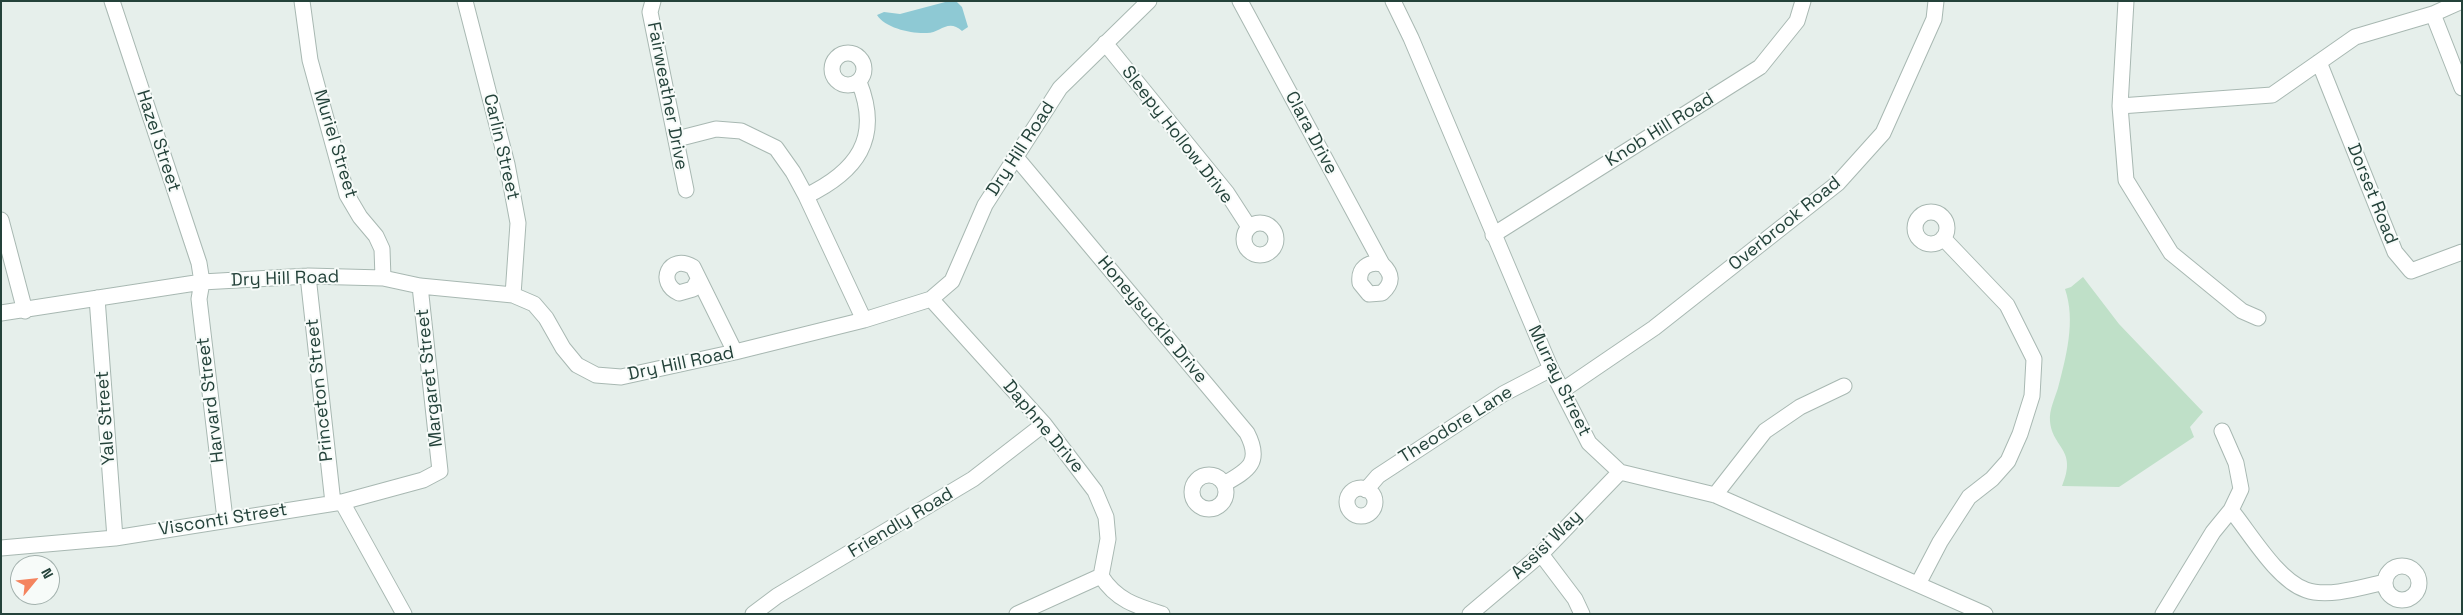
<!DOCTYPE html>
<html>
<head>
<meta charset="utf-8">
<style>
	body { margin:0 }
	#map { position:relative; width:2463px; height:615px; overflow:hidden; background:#e6efeb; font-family:"Space Grotesk",sans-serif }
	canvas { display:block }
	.frame { position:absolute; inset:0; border:2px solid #24423a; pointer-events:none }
	.north { position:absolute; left:10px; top:555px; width:50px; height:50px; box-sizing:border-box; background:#f7fbf9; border:1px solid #a3b1ad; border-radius:50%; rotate:62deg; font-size:14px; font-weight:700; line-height:20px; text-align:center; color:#24423a }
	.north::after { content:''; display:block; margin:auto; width:18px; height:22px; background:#f4845f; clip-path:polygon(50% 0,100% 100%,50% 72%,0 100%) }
</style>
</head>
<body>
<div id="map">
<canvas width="2463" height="615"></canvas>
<div class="frame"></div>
<div class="north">N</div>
</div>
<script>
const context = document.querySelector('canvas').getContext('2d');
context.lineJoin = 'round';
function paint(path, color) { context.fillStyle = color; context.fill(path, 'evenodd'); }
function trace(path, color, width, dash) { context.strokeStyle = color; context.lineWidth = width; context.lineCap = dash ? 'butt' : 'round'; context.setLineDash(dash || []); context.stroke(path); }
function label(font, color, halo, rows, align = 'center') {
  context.font = font + ' "Space Grotesk",sans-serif'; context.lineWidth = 4; context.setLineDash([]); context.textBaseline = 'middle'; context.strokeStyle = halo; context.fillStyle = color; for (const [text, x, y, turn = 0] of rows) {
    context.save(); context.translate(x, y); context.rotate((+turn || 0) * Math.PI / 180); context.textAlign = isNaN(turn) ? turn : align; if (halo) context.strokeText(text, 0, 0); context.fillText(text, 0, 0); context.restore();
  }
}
paint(new Path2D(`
	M2083,277L2119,324L2203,412L2190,427L2194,437L2119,487L2062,486C2078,449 2052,448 2050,421C2049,410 2055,398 2058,388C2066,357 2076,321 2065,289L2071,287Z`), '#bfe0c8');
paint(new Path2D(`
	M949,1H956L962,7L968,27L962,31C948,18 940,33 927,33C912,34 885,28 877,15L884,12L900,14Z`), '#8ec9d4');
const minor = new Path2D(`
	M112,1L199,263L202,282L199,299L225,519
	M302,1L310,60L347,195L360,217L376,236L382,249L383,278
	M465,1L507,164L518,223L513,295
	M653,1L650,12L686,190
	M1240,1L1382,264C1393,274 1393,283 1382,293L1369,294L1360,283C1358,268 1368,261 1382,264
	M1393,1L1411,38L1551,369L1589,443L1620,472L1715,495L1985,614
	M2126,1L2120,106L2126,180L2171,253L2242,311L2258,318
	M2433,14L2462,88
	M1105,43L1227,193L1249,227
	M832 69a16 16 0 1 1 32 0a16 16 0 1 1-32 0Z
	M2319,62L2395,252L2411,271L2462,252
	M2120,106L2272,95L2355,37L2433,14L2462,1
	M677,139L716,129L741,131L776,148L793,172L806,196L864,320
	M1015,156L1247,433C1262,462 1249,470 1224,484
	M806,196C856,172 882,139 859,82
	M1915 228a16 16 0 1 1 32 0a16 16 0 1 1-32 0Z
	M1,220L25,311
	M1244 239a16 16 0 1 1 32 0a16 16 0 1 1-32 0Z
	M1493,235L1760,67L1797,21L1803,1
	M308,276L333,503
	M698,280L693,289L679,293C656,283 669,253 693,267L735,352
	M97,298L115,538
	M931,299L1044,424L1095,491L1106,517L1108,539L1101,576
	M1,313L202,282L308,276L383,278L420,286L513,295L534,304L546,318L563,348L577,365L596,375L621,377L735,352L864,320L931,299L952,281L985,205L1060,88L1149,1
	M1563,390L1654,328L1838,183L1883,133L1934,19L1936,1
	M1192 492a17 17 0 1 1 34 0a17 17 0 1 1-34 0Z
	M1347 502a14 14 0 1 1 28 0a14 14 0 1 1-28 0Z
	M1366,490L1378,476L1503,394L1551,369
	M1715,495L1765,431L1800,407L1844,386
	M342,502L404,614
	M2231,510C2250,533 2277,580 2306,590C2328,598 2363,587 2385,582
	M1,548L115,538L342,502L423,480L440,471L420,286
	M1541,554L1575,599L1582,614
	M2385 583a17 17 0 1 1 34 0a17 17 0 1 1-34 0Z
	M1101,576C1116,600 1136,606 1162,614
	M1918,584L1940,542L1969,497L1992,479L2008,461L2020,434L2032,396L2034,359L2007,305L1943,238
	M753,614L777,596L973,479L1044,424
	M1017,614L1101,576
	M1470,614L1541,554L1620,472
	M2163,614L2213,532L2231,510L2241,489L2236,463L2222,431`);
trace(minor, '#a8b8b2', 17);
trace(minor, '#fff', 15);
label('18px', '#24423a', '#f7fbf9', [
	["Fairweather Drive",667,96,79],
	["Knob Hill Road",1660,130,-32],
	["Clara Drive",1311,133,62],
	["Sleepy Hollow Drive",1177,135,52],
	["Hazel Street",158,141,72],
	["Muriel Street",335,144,73],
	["Carlin Street",501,147,77],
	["Dry Hill Road",1021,149,-57],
	["Dorset Road",2372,194,68],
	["Overbrook Road",1785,224,-39],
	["Dry Hill Road",285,279,-2],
	["Honeysuckle Drive",1152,320,50],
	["Dry Hill Road",681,364,-12],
	["Margaret Street",430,378,-96],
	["Murray Street",1559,381,64],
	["Princeton Street",320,390,-96],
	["Harvard Street",211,400,-97],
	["Yale Street",106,418,-94],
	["Theodore Lane",1456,425,-32],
	["Daphne Drive",1043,427,50],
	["Visconti Street",223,520,-9],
	["Friendly Road",901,523,-31],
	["Assisi Way",1547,545,-44]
]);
</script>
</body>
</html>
